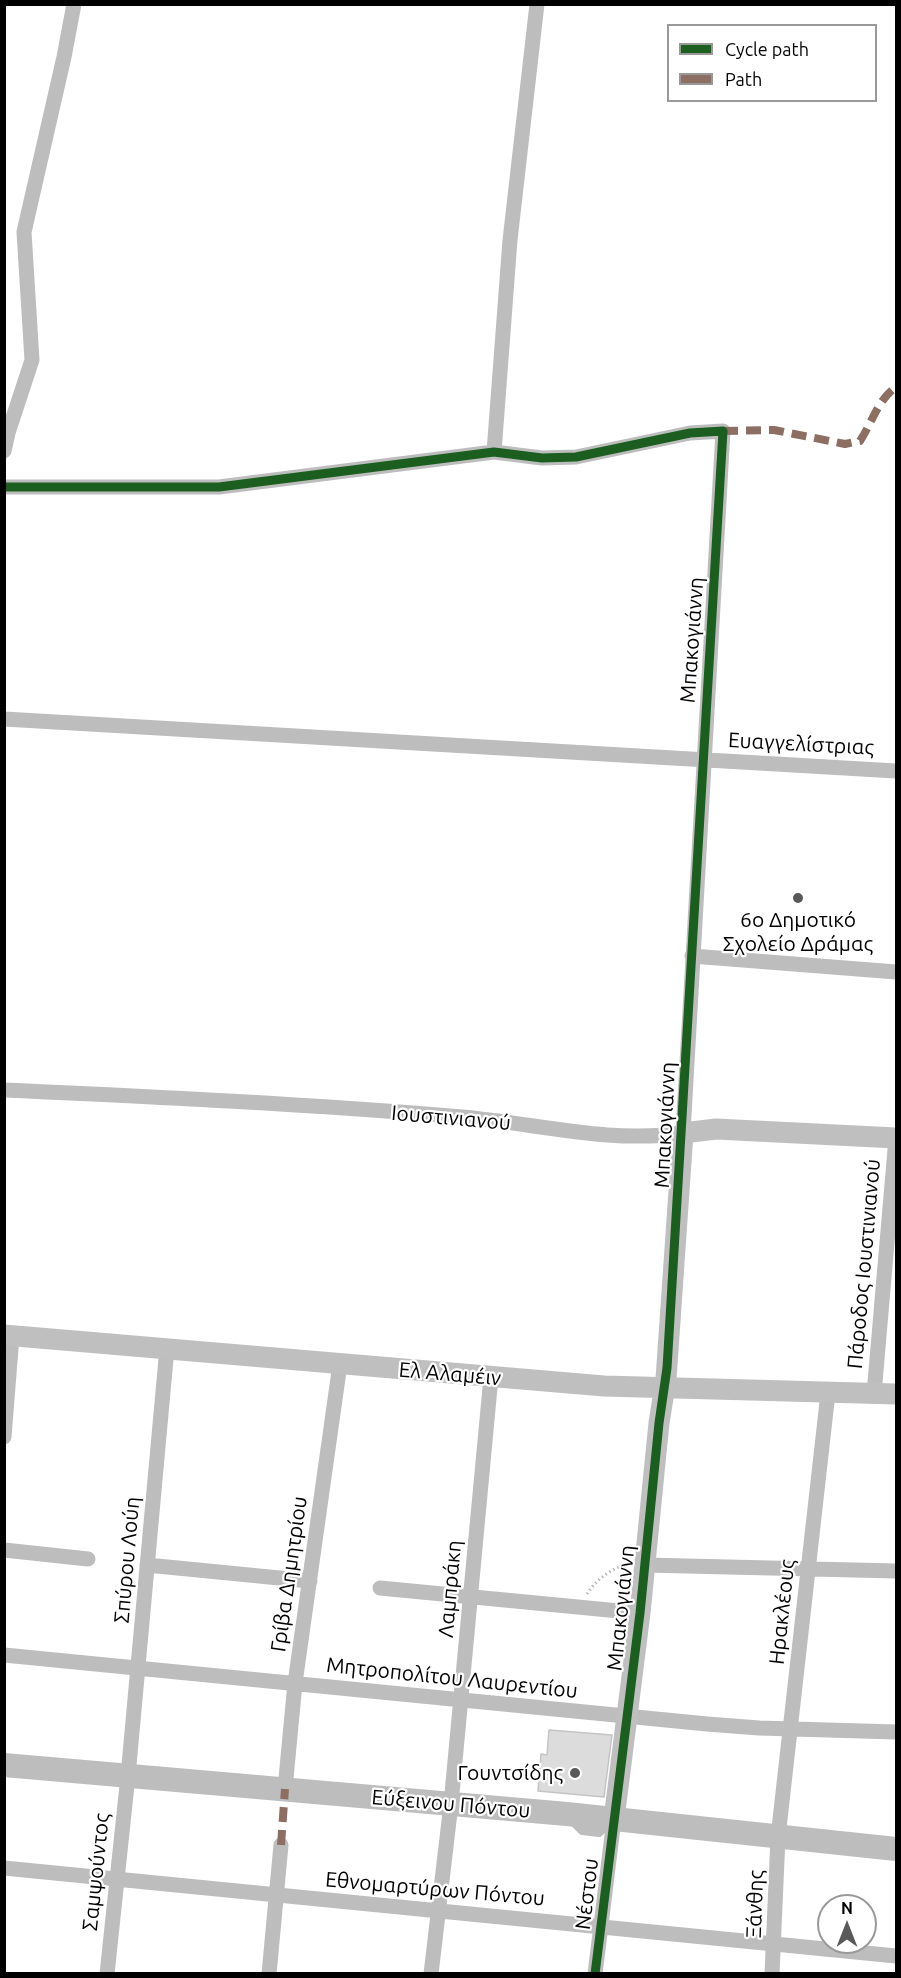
<!DOCTYPE html>
<html>
<head>
<meta charset="utf-8">
<style>
	body { margin:0 }
	#map { position:relative; width:901px; height:1978px; overflow:hidden; background:#fff; font-family:Ubuntu,sans-serif }
	canvas { display:block }
	.frame { position:absolute; inset:0; border:6px solid #000; pointer-events:none }
	.legend { position:absolute; left:667px; top:24px; width:210px; height:78px; box-sizing:border-box; background:#fff; border:2px solid #999; margin:0; padding:8px 10px; list-style:none; font-size:18px; color:#000 }
	.legend li { display:flex; align-items:center; gap:12px; height:30px }
	.legend b { width:30px; border:2px solid #999 }
	.north { position:absolute; left:817px; top:1894px; width:60px; height:60px; box-sizing:border-box; background:#fff; border:2px solid #999; border-radius:50%; rotate:0deg; font-size:16px; font-weight:700; line-height:24px; text-align:center; color:#000 }
	.north::after { content:''; display:block; margin:auto; width:21px; height:27px; background:#595959; clip-path:polygon(50% 0,100% 100%,50% 72%,0 100%) }
</style>
</head>
<body>
<div id="map">
<canvas width="901" height="1978"></canvas>
<div class="frame"></div>
<ul class="legend">
<li><b style="height:8px;background:#1b5e20"></b>Cycle path</li>
<li><b style="height:8px;background:#8d6e63"></b>Path</li>
</ul>
<div class="north">N</div>
</div>
<script>
const context = document.querySelector('canvas').getContext('2d');
context.lineJoin = 'round';
function paint(path, color) { context.fillStyle = color; context.fill(path, 'evenodd'); }
function trace(path, color, width, dash) { context.strokeStyle = color; context.lineWidth = width; context.lineCap = dash ? 'butt' : 'round'; context.setLineDash(dash || []); context.stroke(path); }
function label(font, color, halo, rows, align = 'center') {
  context.font = font + ' Ubuntu,sans-serif'; context.lineWidth = 4.5; context.setLineDash([]); context.textBaseline = 'middle'; context.strokeStyle = halo; context.fillStyle = color; for (const [text, x, y, turn = 0] of rows) {
    context.save(); context.translate(x, y); context.rotate((+turn || 0) * Math.PI / 180); context.textAlign = isNaN(turn) ? turn : align; if (halo) context.strokeText(text, 0, 0); context.fillText(text, 0, 0); context.restore();
  }
}
const building = new Path2D(`
	M549,1730L612,1735L604,1797L538,1791L541,1754L547,1755Z`);
paint(building, '#dcdcdc');
trace(building, '#c4c4c4', 1.5);
trace(new Path2D(`
	M587,1594C596,1580 610,1569 626,1565`), '#b8b8b8', 3, [1.5, 3]);
trace(new Path2D(`
	M571,1820L582,1831L599,1833L610,1823`), '#bdbdbd', 8);
trace(new Path2D(`
	M4,451L8,433L32,360L24,232L64,57L74,4
	M494,452L510,240L537,4
	M4,487H219L494,452L542,458L576,457L690,433L723,431L683,1133C609,1144 535,1123 462,1117C310,1104 157,1097 4,1090
	M4,719L896,771
	M692,956L896,972
	M874,1394L896,1138
	M4,1437L12,1336
	M4,1550L88,1559
	M147,1565L310,1581
	M645,1565L896,1571
	M380,1588L640,1613
	M4,1655L707,1724L759,1728L896,1732
	M285,1789L295,1683L340,1364
	M4,1868L896,1956
	M107,1974L128,1776L167,1348
	M269,1974L281,1845
	M431,1974L451,1804L491,1377
	M595,1974L614,1819
	M772,1974L778,1837L828,1393`), '#bdbdbd', 15);
trace(new Path2D(`
	M4,1335L604,1386L896,1394
	M614,1819L640,1613L659,1423L666,1379L683,1133L716,1129L896,1138`), '#bfbfbf', 21);
trace(new Path2D(`
	M4,1765L567,1814L896,1849`), '#bdbdbd', 24);
trace(new Path2D(`
	M723,431L774,430L845,444L860,441C873,421 877,401 896,387
	M281,1845L285,1789`), '#8d6e63', 8, [15, 8]);
trace(new Path2D(`
	M4,487H219L494,452L542,458L576,457L690,433L723,431L667,1368L659,1423L640,1613L595,1974`), '#1b5e20', 9);
for (const [x, y, r, color] of [
	[798,898,6,"#595959"],
	[575,1773,6,"#595959"]
]) { const dot = new Path2D(); dot.arc(x, y, r, 0, 2 * Math.PI); context.fillStyle = color; context.fill(dot); trace(dot, '#fff', 2); }
label('21px', '#000', '#fff', [
	["Μπακογιάννη",692,640,-86],
	["Ευαγγελίστριας",801,744,3],
	["Ιουστινιανού",451,1118,5],
	["Μπακογιάννη",665,1125,-87],
	["Πάροδος Ιουστινιανού",864,1264,-85],
	["Ελ Αλαμέιν",450,1374,5],
	["Σπύρου Λούη",127,1560,-85],
	["Γρίβα Δημητρίου",289,1574,-82],
	["Λαμπράκη",450,1589,-85],
	["Μπακογιάννη",621,1608,-84],
	["Ηρακλέους",782,1612,-84],
	["Μητροπολίτου Λαυρεντίου",452,1678,6],
	["Εύξεινου Πόντου",451,1804,5],
	["Σαμψούντος",96,1872,-84],
	["Εθνομαρτύρων Πόντου",435,1889,5],
	["Νέστου",587,1894,-83],
	["Ξάνθης",755,1904,-88]
]);
label('21px', '#000', '#fff', [
	["6o Δημοτικό",798,920],
	["Σχολείο Δράμας",798,944],
	["Γουντσίδης",563,1773,"right"]
]);
</script>
</body>
</html>
